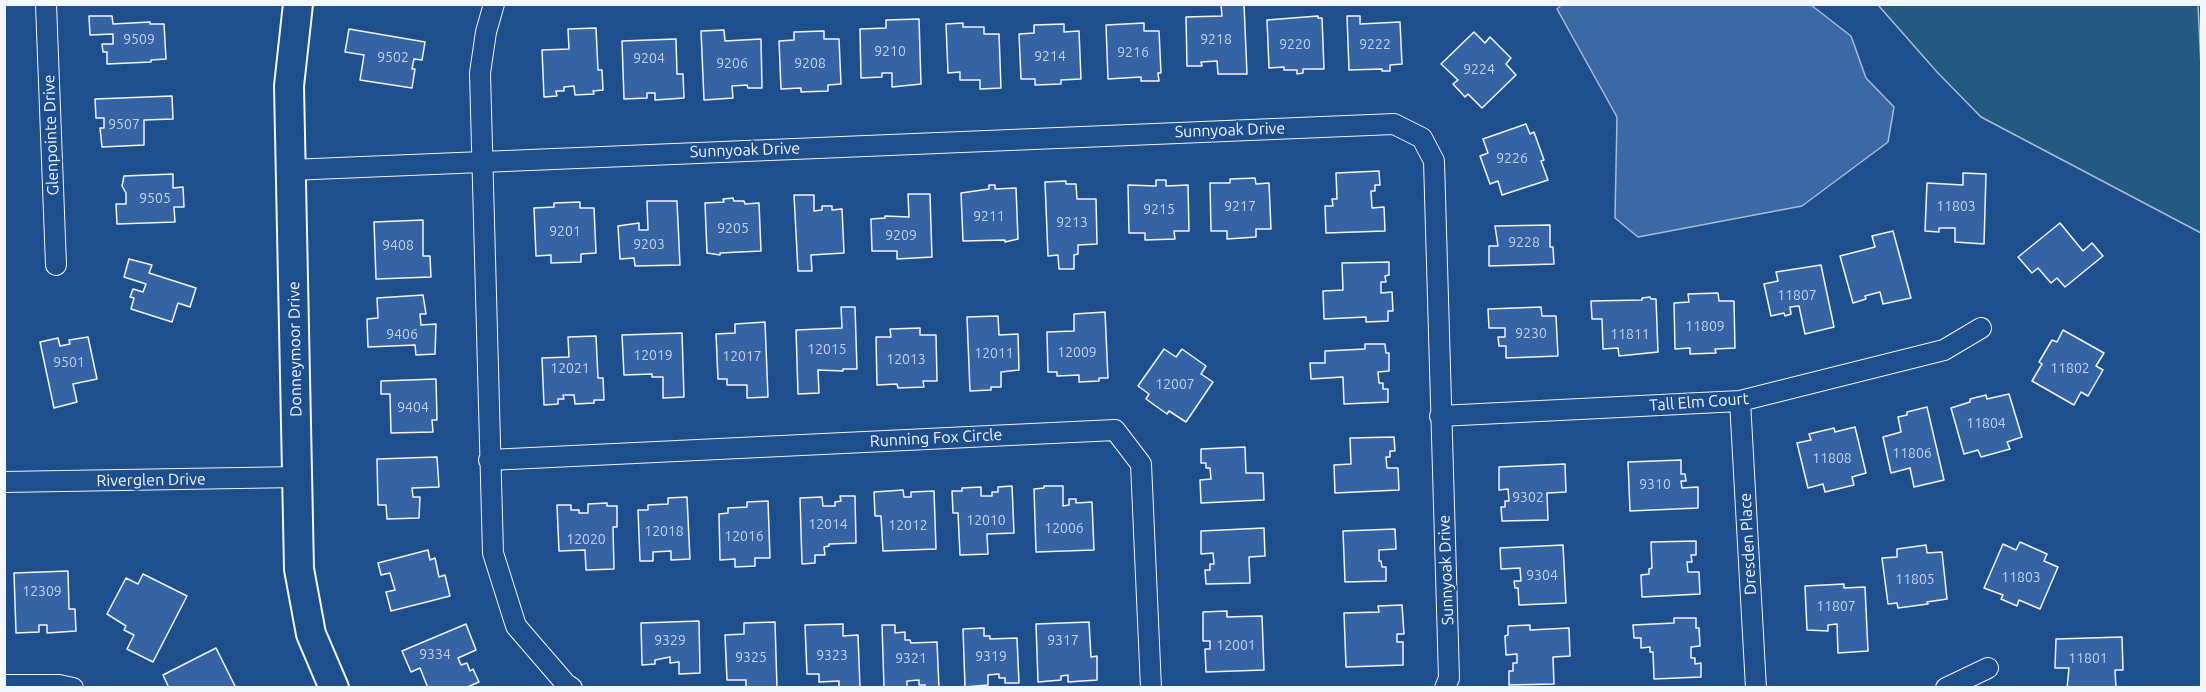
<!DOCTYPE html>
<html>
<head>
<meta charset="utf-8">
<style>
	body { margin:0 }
	#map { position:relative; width:2206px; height:692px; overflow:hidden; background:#1f4e8c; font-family:Ubuntu,sans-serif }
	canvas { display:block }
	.frame { position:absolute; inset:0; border:6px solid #f2f6ff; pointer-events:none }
</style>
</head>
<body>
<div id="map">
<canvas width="2206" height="692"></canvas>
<div class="frame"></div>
</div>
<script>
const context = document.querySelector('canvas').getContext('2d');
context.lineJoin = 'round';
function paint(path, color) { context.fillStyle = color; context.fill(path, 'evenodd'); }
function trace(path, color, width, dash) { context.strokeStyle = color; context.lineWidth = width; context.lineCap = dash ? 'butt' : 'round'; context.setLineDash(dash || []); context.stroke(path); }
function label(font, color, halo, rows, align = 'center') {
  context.font = font + ' Ubuntu,sans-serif'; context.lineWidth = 4.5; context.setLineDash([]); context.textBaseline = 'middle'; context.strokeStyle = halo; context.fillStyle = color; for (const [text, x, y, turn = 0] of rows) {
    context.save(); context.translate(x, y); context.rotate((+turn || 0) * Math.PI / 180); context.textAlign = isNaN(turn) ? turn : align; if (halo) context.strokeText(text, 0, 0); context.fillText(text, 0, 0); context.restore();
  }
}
const green = new Path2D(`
	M1878,5H2198L2202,86L2201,233L1981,117L1937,72Z`);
paint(green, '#245a82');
trace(green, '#a8bbd7', 1.5);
const water = new Path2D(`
	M1561,5H1811L1851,36L1866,78L1894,107L1888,142L1802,206L1638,237L1615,218L1617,117L1557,9Z`);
paint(water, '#3b69a3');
trace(water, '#a8bbd7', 1.5);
const building = new Path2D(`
	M1244,4L1247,74H1218L1217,61L1201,62L1202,66H1187L1186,17L1222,16L1221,5Z
	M89,16H112L113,24L150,22V24H164L166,59L151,60V62L107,64V52H103L102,44H113V34L90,35Z
	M1318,16V18H1322L1324,69H1303V73L1297,74V70H1284V67L1269,68L1267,20Z
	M1347,16H1360V24L1400,22L1402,64L1390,65V71H1382V69L1349,70Z
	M919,19L921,84L892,87V73H882V77L861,78L860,29L886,28V20Z
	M963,23V27H984V34H999L1001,88L980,89V80H960V72L948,73L946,24Z
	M1144,23V31H1159L1161,73H1158L1159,81H1141V77L1108,79L1106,25Z
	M1064,24V32L1079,31L1081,79L1061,80V84L1035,85V79H1021L1019,34L1034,33V25Z
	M596,28L598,70H602L603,90L593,91L594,94L575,95L574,86L564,87V91H556L557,96L544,97L542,50L569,49L568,29Z
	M349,29L425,42L422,60L414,59L412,69H415L412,88L360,80L364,55L345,52Z
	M724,30L725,41L761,39L762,88H748L747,85L732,86L733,98L704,100L701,31Z
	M824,31V39H839L841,84L828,85V91L801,92V88L781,89L779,41L794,40V32Z
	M1474,32L1485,43L1490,37L1511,58L1506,64L1516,75L1482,108L1468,94L1465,97L1453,84L1458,80L1441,64Z
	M676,39L677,74H683L684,98L655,100V93H647V98L624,99L622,41Z
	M172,96L173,119L144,120V145L102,147L100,128H104V118H96L95,99Z
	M1526,124L1530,134L1534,132L1544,160L1541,161L1548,180L1502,195L1498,181L1490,184L1480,156L1488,153L1483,139Z
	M1379,171L1380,185H1375V191H1371L1372,208L1384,207L1385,231L1326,233L1325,206H1333L1332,199H1337L1336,173Z
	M1963,173L1986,174L1984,244L1955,242V228H1939V232L1925,231L1927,183L1963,185Z
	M173,174V188L183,187L184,207H174L175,222L117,224L116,204H126V193L122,186L124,176Z
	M1255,178L1256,184L1269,183L1271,229H1256V237L1227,239V231H1211L1210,183H1230V179Z
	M1156,180H1166V186L1188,185L1189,231H1174L1175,239L1145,240V233H1129L1128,185L1156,186Z
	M1066,181V184H1076L1077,199H1096L1097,244L1078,245V254L1074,255V269H1059L1058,255L1048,256L1045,182Z
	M989,185H995V189L1016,188L1018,239L1005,242V240L963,241L961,193L989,189Z
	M908,194H930L932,257L897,259V251H872L871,219L885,218V216L909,217Z
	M794,195H814V211L822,210V206H832V210L842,209L844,253L811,255L812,271H798Z
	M733,198L734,201H744L745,204L759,203L761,251L720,253V255L707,253L705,203L724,202L723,199Z
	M647,201H677L680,265L635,266L634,258L620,259L618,226L639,223V230H648Z
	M580,202V208H594L596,253L581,254V262L551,263V255L536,256L534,208L554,207V203Z
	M423,220V256H430L431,277L376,279L374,222Z
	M2060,223L2083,251L2092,243L2103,256L2065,287L2057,278L2051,283L2038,268L2032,273L2018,257Z
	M1550,225V247H1553L1554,264L1489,266V246H1498L1495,226Z
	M1893,231L1911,298L1883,304L1880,292L1865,296L1866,299L1853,303L1840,256L1875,247L1872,236Z
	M129,259L152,265L149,273L196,288L190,307L178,303L172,322L131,309L134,298L130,297L133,289L143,292L146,284L124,277Z
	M1389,262V275L1385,276L1386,282H1381V293L1392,292L1393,311H1388V321L1366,322V317L1324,319L1323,291L1343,290L1342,263Z
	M1821,265L1834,327L1805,334L1799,306L1790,307L1791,314L1785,316L1784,313L1771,316L1764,284L1778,281L1776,272Z
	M1718,293L1719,301H1734L1735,348L1715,349L1716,353L1690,354V348L1675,349L1674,303L1689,302L1688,294Z
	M423,295L426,314H420L421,325L436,324L435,354L416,355L415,345L368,347L367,319L378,318L377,298Z
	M1650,297L1651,299H1656L1658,352L1619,356L1618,348L1603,349L1602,319H1592L1591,301L1642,300V298Z
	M841,307H855L857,369H843V371L818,370L819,393L798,394L796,330L842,328Z
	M1541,307L1542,316H1556L1558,356L1506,358V346H1499L1498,337H1505V328H1489L1488,309Z
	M1105,312L1108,378H1099V381L1079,382V375L1057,376V372H1048L1047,332L1074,331V314Z
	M998,316L999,335L1018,334L1019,370L1001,372V387H991V390L970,391L967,317Z
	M765,322L768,397L747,398V385H727V379H718L716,334L735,333V324Z
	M920,328V335H936L937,381H923L924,387L898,388L897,384L877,385L876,337H891L890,329Z
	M2063,330L2104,353L2096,366L2103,370L2088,396L2081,392L2074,405L2032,381L2042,364L2039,362L2052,340L2057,342Z
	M682,333L684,397L663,398V377H652V374L624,375L622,335Z
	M596,336L598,378H603L604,400H594V403L575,404L574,395H563L564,399H558V404L544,405L542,358L569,357L568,337Z
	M88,337L97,379L73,384L77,402L54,408L40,342L58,338L60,346L70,344L69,340Z
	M1365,344H1385L1386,353H1389V371L1378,372L1379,383H1383V389H1388V402L1344,404L1343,377L1311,379L1310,363H1325V351L1365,349Z
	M1164,349L1176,357L1182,349L1206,366L1201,374L1213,382L1186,422L1169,411L1167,414L1146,399L1149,394L1138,386Z
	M436,379L437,420H432L433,432L391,433L390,394H381V381Z
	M2009,394L2022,437L2007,442L2010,449L1981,457L1978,450L1964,454L1951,408L1970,402V399L1986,395L1987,399Z
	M1927,407L1944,480L1914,487L1910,468L1891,473L1883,437L1901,432L1898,417L1907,415V412Z
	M1855,427L1866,473L1852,477L1854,485L1825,492L1823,484L1808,488L1797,443L1811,440L1809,434L1834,428L1835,432Z
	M1394,437L1395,451H1390V457H1386L1387,468H1398L1399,490L1335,493L1334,465L1351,464L1350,438Z
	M1245,447L1246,473H1263L1264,500L1201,503L1200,480L1211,479L1210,468H1206V463H1201V449Z
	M437,457L439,487L412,488L413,497H420L419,518L387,519L386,505H378L377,459Z
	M1681,460V474H1685L1686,481H1681L1682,488L1698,487V508L1630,511L1628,462Z
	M1565,464L1566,492L1547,493L1548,520L1502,521L1501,507H1505V501H1509L1508,489L1499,490V467Z
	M1012,486L1014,533L987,534L988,554L960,555L958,513H953L952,491H962V488L981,487V496H992V492H998V487Z
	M1044,486H1063V506L1069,505V499H1076V503L1092,502L1094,550L1036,552L1034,489L1044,488Z
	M903,490L904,497H911V492L934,491L936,549L883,551L881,516H875L874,492Z
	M840,496H855L856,543L829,544V546L824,547L825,555H815V563L802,564L800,498L822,497L823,506H835V502L841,501Z
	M687,497L690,559L671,560V551L653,552V561H640L638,510H648V505L668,504V498Z
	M768,501L770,558H755V566L735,567V559L720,560L719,514L728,513V508L747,507V502Z
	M607,503V506H617V527H613L614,569L586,570L585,550L559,551L557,505H571V510H579V513H588V504Z
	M1264,528L1265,556L1249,557L1250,583L1206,584L1205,570H1210V564H1214L1213,553L1201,554V531Z
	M1395,529L1396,549L1379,550V561H1381L1382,567H1386V581L1345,582L1343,531Z
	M1696,541V555H1691L1692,562H1687L1688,572H1699L1700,594L1642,597L1641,575L1649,574V569L1652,568L1651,542Z
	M2020,542L2047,554L2044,561L2058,567L2040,609L2019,600L2017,606L2001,599L2003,595L1984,588L2003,544L2016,550Z
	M1563,545L1566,603L1519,605L1518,588H1515L1514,581H1521L1520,568L1501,569L1500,548Z
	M1926,545L1927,553L1942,552L1947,599L1927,602L1928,604L1898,608L1897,603L1888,604L1882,558L1897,557V549Z
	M428,550L430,560L435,558L439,577L445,575L450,596L391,611L386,592L395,590L390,573L381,575L378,563Z
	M68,571L69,609H75L76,631L47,633V625H39V632L16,633L14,573Z
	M143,574L187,596L153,662L127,649L134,635L124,630L126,626L107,614L126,578L138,584Z
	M1844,584V588L1865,587L1868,651L1838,653L1837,624L1828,625V631L1807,630L1805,586Z
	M1402,605L1404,634H1397V642H1403V665L1346,667L1344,613L1379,612L1378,606Z
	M1227,611V617L1262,616L1264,670L1206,672L1205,649H1210V641H1203V612Z
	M1674,618H1696V628H1699L1700,646L1691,647V658H1695V664L1701,663V677L1654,679L1653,652H1650V647L1641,648V638H1634L1633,625L1674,623Z
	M699,621L700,673L679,674V662L670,663V657L655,660V664L642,665L641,623Z
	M775,622L777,688H746V680H727L725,635L744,634V623Z
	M1089,622L1091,657L1097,656V680L1068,682V675L1061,676V680L1038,682L1036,624Z
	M466,624L476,650L458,658L461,665L467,663L470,671L473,669L479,682L465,688H428L420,668L411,672L402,651Z
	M843,624V636L858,635L860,688H839V681L819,682V674H807L805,625Z
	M882,625H895V633L905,632V640H910L911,643L937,642L939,688H925V685H919V680L907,681V688H884Z
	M1530,625V630L1569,628L1570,656L1553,657L1554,684L1509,685V671H1513V663H1517V654L1506,655L1505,636L1508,635V626Z
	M984,628V636H990V639L1017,638L1019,683H1005V678H999V674L988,675V685L965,687L963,629Z
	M2122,637L2123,670H2115L2116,688H2067L2069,668H2055L2056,639Z
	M216,648L236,688H169L163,675Z`);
paint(building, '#3563a3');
trace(building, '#f2f6ff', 1.5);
const street = new Path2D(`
	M46,4L56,265
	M494,4L486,32L480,73L493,553L516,626L566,684L572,688
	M290,170L1394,124L1422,138L1434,161L1449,678L1445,688
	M1740,401L1756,688
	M1440,416L1740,401L1944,350L1981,328
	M489,460L1115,430L1141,464L1151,688
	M4,482L298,477
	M4,685H59L73,688
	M1946,688L1988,668`);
const secondary = new Path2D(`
	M298,4L289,86L299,569L311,634L334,688`);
trace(street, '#f2f6ff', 22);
trace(secondary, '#f2f6ff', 32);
trace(street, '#1f4e8c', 20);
trace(secondary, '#1f4e8c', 28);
label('14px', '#c3d1e8', null, [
	["9509",139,39],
	["9218",1216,39],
	["9220",1295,44],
	["9222",1375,44],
	["9210",890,51],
	["9216",1133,52],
	["9214",1050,56],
	["9502",393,57],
	["9204",649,58],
	["9206",732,63],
	["9208",810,63],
	["9224",1479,69],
	["9507",124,124],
	["9226",1512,158],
	["9505",155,198],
	["9217",1240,206],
	["11803",1956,206],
	["9215",1159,209],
	["9211",989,216],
	["9213",1072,222],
	["9205",733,228],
	["9201",565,231],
	["9209",901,235],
	["9228",1524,242],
	["9203",649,244],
	["9408",398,245],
	["11807",1797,295],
	["11809",1705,326],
	["9230",1531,333],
	["9406",402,334],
	["11811",1630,334],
	["12015",827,349],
	["12009",1077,352],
	["12011",994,353],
	["12019",653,355],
	["12017",742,356],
	["12013",906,359],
	["9501",69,362],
	["12021",570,368],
	["11802",2070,368],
	["12007",1175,384],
	["9404",413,407],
	["11804",1986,423],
	["11806",1912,453],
	["11808",1832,458],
	["9310",1655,484],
	["9302",1528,497],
	["12010",986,520],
	["12014",828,524],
	["12012",908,525],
	["12006",1064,528],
	["12018",664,531],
	["12016",744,536],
	["12020",586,539],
	["9304",1542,575],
	["11803",2021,577],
	["11805",1915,579],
	["12309",42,591],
	["11807",1836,606],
	["9329",670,640],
	["9317",1063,640],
	["12001",1236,645],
	["9334",435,654],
	["9323",832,655],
	["9319",991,656],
	["9325",751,657],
	["9321",911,658],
	["11801",2088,658]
]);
label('16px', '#f2f6ff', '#1f4e8c', [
	["Sunnyoak Drive",1230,130,-2],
	["Glenpointe Drive",51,135,-92],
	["Sunnyoak Drive",745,150,-2],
	["Donneymoor Drive",295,349,-91],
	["Tall Elm Court",1699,402,-4],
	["Running Fox Circle",936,438,-3],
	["Riverglen Drive",151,480,-1],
	["Dresden Place",1748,544,-93],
	["Sunnyoak Drive",1446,570,-92]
]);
</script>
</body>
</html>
